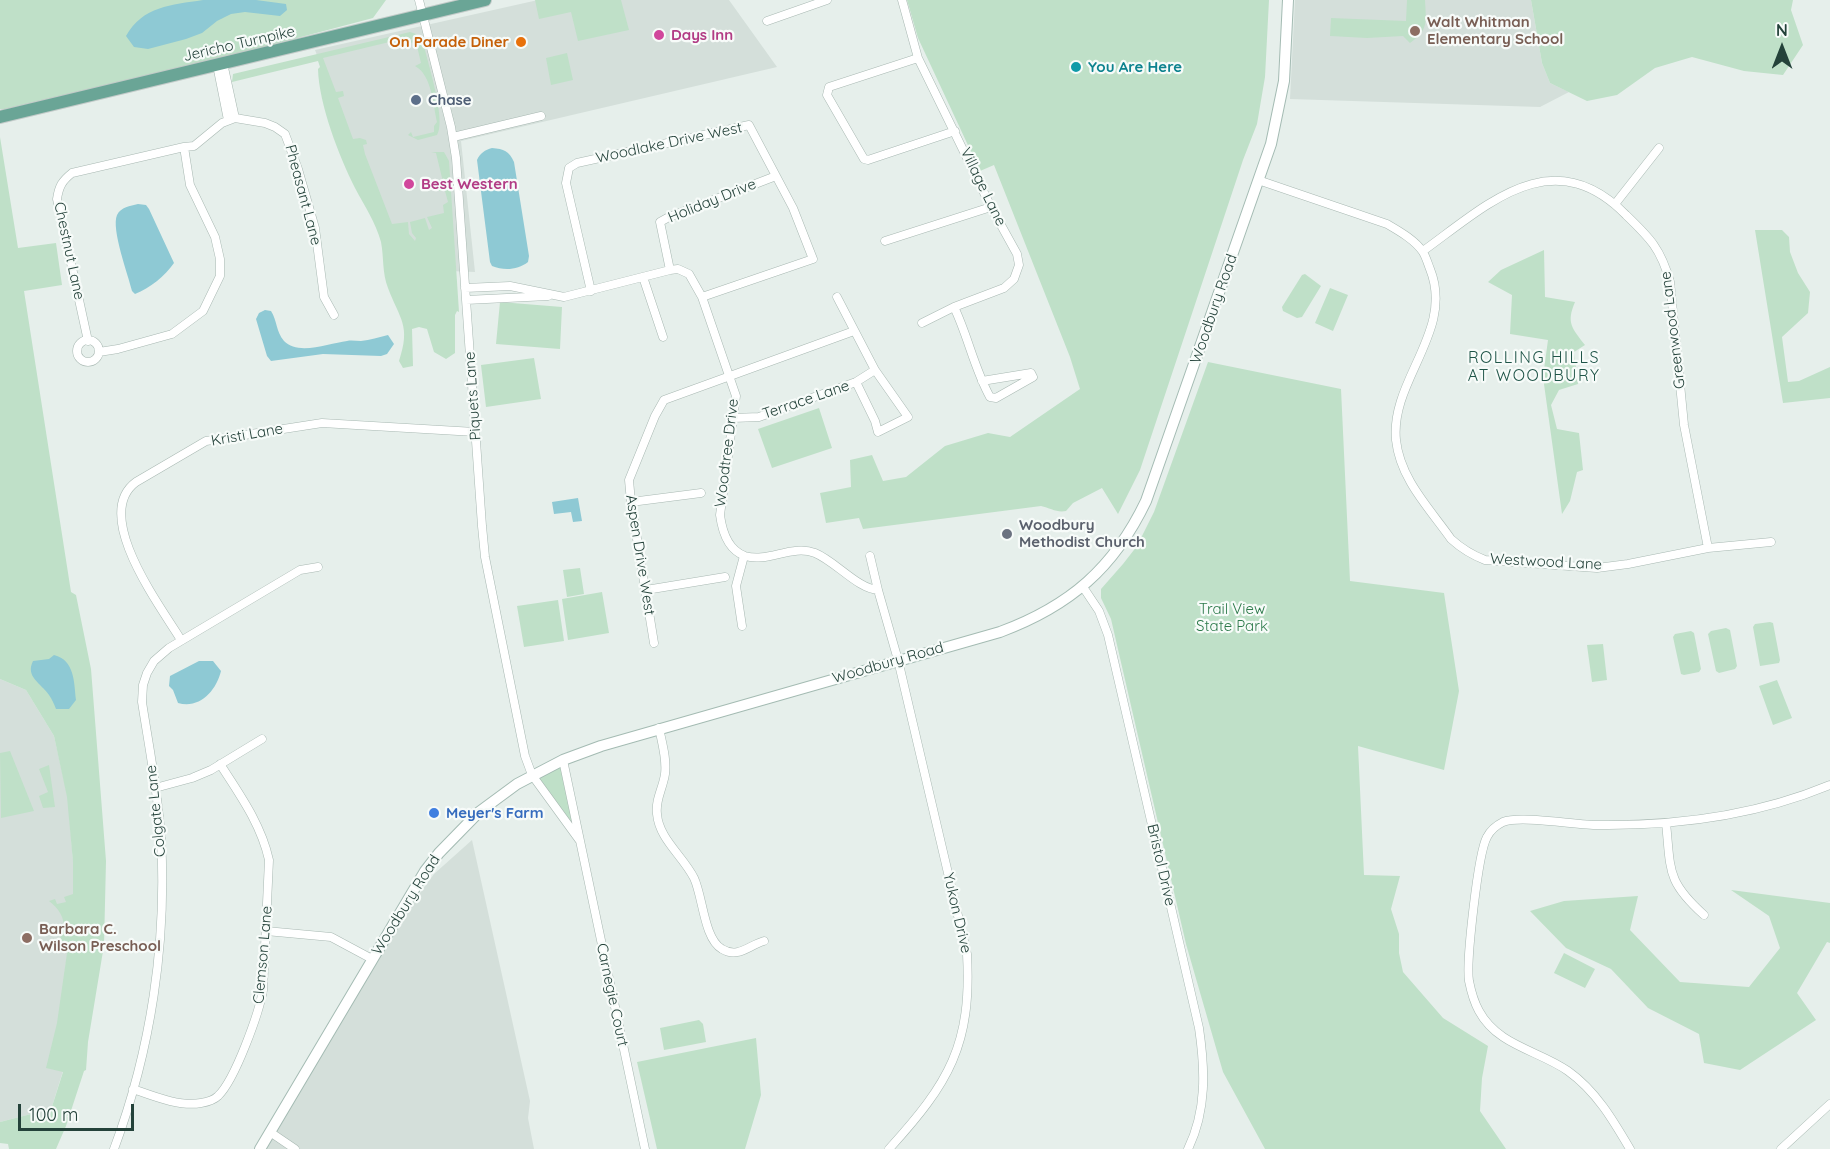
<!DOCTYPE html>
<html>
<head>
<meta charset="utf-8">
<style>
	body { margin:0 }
	#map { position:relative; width:1830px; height:1149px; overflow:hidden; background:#e6efeb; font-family:Quicksand,sans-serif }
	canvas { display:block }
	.north { position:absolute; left:1752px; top:18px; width:60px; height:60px; -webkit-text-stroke:4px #f7fbf9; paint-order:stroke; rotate:0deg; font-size:16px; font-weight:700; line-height:24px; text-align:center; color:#24423a }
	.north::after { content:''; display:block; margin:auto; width:21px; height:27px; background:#24423a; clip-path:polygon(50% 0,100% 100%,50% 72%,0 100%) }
	.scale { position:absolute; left:18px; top:1104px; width:116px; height:27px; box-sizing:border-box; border:3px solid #24423a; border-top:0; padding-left:8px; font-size:18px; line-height:21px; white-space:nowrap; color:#24423a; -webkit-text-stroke:4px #f7fbf9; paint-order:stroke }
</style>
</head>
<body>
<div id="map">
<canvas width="1830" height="1149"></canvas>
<div class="north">N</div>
<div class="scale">100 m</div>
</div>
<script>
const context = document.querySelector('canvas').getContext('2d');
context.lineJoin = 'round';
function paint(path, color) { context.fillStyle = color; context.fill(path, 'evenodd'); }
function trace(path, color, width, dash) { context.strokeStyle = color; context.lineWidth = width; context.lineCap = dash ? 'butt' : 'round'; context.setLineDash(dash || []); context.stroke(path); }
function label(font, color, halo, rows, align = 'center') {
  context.font = font + ' Quicksand,sans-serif'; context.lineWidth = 4.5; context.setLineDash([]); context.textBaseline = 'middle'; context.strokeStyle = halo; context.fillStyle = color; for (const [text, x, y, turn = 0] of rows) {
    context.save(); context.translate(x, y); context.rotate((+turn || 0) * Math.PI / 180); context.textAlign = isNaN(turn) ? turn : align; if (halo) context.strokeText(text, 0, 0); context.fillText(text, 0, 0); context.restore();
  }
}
paint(new Path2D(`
	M538,0H729L777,67L461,141L475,272L400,269L315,50Z
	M1295,0H1531L1542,63L1550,83L1569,92L1540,107L1290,99Z
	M0,679L26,690L54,736L68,798L73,861V921L65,969L63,1071L48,1119L31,1114L0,1122Z
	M472,840L530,1101L528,1118L534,1149H263L388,936L434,874Z`), '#d4dfda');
paint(new Path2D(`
	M0,0H386L373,18L233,55L5,109H0Z
	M535,0H621L629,30L578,41L571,12L539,19Z
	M907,0H1269L1265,77L1257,124L1243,160L1140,470L1118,514L1102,488L1073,503L1066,511C1057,513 1050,508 1041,506L863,529L859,518L826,523L820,493L851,487L850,460L872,455L883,481L906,477L945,446L988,433L1010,437L1080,389L1070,357L994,165L980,171L918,38Z
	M1407,0H1425C1426,21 1429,30 1410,43L1403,36L1367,38L1330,36L1331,18L1406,21Z
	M1531,0H1793L1791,10L1803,45L1783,75L1744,71L1692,57L1655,68L1617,95L1587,101L1550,83L1542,63Z
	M410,32L416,34L420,42H423C427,60 447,121 437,135L418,140L408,135L411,132L413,137L434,132V126L437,122C433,105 432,75 415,66L421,63L416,42L410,43L412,39L407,40L406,38L323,58L336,92L343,91L344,96L338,98L353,139L360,138L366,140L367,144L363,145L365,154L392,224L408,222L409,234L415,241L416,238L412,233L410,222L425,218L429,230L432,228L427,217L444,213L443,205L448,202L445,191H439V188L444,186L436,153L431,152H444L449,161L459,312L457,311L455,315V353L446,359L434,352L427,329L419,327L412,329L413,366L403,368L399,361C411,325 400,320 388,288C382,273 384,257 381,242C376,223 364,205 355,188C339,156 319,105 318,69L320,67L318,61L232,82L233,74Z
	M567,53L573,80L551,85L546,58Z
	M0,137L18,248L56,243L62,285L24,291L71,592L76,595L91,669L106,861L104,945L88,1042L86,1070L84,1071L66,1126L56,1149H9L8,1144L0,1143V1122L31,1114L48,1119L63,1072L46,1068L57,1023L67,953H64L59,931L63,930C66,918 58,908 49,901L55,899L57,904L66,902L64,897L73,894V862L67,797L54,736L26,690L0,679Z
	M1755,230H1782L1789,237L1790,252L1798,273L1810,292L1808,313L1782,337L1788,382L1799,381L1830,367V398L1783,403Z
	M1544,250L1545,297L1575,302C1566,323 1572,328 1585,345L1574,352L1578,384L1559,390L1551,405L1557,429L1579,433L1583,470L1577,472L1570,501L1562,514L1543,377L1548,340L1510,334L1512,295L1488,282L1501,270Z
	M1305,274L1321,286L1302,317L1297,318L1283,311L1282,307L1302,275Z
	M1330,288L1348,295L1333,331L1315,323Z
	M500,302L562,307L560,349L496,344Z
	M534,358L541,399L486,407L481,365Z
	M1208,362L1341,389L1350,581L1444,593L1459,691L1444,770L1358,746L1364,875L1400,876L1391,909L1399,934V953L1403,972L1443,1018L1488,1046L1482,1078L1480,1111L1506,1149H1265L1223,1072L1186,944L1111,619L1101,598V589L1123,564L1137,546L1154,512Z
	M819,408L832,448L772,468L758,429Z
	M580,568L584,594L567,597L563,570Z
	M602,592L609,633L568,640L562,599Z
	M558,600L564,641L524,647L517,606Z
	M1770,622L1773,623L1780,660L1779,663L1760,666L1753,627L1755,624Z
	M1726,628L1730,630L1737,666L1735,669L1719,673L1716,671L1708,634L1711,631Z
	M1691,631L1694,633L1701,669L1699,672L1684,675L1681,674L1673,637L1675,634Z
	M1603,644L1607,680L1592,682L1587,645Z
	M1777,680L1792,718L1773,725L1759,686Z
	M10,751L34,811L1,818L0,753Z
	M562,761L579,838L533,776Z
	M49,765L55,807L43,808L39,796L48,792L39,769Z
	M1731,890L1830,903V943L1827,942L1797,993L1816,1020L1740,1070L1704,1063L1699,1034L1648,1008L1611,969L1566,948L1530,911L1564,901L1638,896L1630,930L1680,982L1749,987L1780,948L1769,916Z
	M1564,953L1595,969L1585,988L1554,973Z
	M699,1020L703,1024L706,1042L664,1050L660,1028Z
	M756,1038L761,1095L745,1149H657L637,1062Z`), '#bfe0c8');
paint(new Path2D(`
	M203,0H256L286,4L287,10L280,16L245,12L231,14L217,21L202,33L186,39L148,49L134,47L126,36C143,6 171,5 203,0Z
	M492,148C504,149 509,151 514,162L529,256L528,262C518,270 504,271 492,266L490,262L477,160C480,153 485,150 492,148Z
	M138,204L146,205L149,209L174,263C165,276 150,288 135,294L132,291C128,274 111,229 117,215C121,207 130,206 138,204Z
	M265,310L271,311C277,320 276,332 284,341C298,356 330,343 347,341C351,340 356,341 361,341C370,340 379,337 388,335L394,344L387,354L381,356L323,354L271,361L267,356L256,319L259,313Z
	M578,498L582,521L573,522L571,512L554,514L552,502Z
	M54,655C75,660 74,683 76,700L69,709H56C54,704 52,699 49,695C41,683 25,677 33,661L49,659Z
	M199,661H213L221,671C216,691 200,709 178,703L173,690L169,686L170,676Z`), '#8ec9d4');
const minor = new Path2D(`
	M419,0L451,127L456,158L482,526L485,557L525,756L532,775L580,841
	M902,0L918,58L991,207L1017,254L1019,265L1014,279L1004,288L954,307L922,323
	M767,21L827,0
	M918,58L829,87L827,95L864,159L868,160L955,131
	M223,63L235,118
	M217,65L228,120
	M453,137L541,116
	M1258,180L1387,224C1399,231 1415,240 1423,252C1426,257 1428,264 1430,269C1455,331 1390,380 1396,440C1400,479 1430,509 1451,539C1462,549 1472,555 1485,560L1597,568L1628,564L1708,548L1771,542
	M1615,204L1659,148
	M885,241L991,207
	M1423,251C1487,205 1552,140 1626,215C1650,238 1661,249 1670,282L1684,425L1708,548
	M670,270L660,222L669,217L776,176
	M643,277L663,337
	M465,288L510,286L564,297L670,270L678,269L689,274L702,297L736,396L720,515C722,530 728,550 745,556C768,563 792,544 815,553C835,561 858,589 878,590L898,660L967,954C972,1045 949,1083 889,1149
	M591,291L566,183L569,168L577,163L749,125L793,208L813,259L702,297
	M837,297L875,370L908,417L878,432L875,421L856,382
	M466,300L548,296
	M954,307C968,336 974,368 990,397L996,398L1033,377L1031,373L982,381
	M77 351a11 11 0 1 1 22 0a11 11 0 1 1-22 0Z
	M88,341L57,199C59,186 62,181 72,173L184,147
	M99,352L118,349L172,334L203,311L220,276V259L215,237L190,185L184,147L194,146L222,123L235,118L265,123L275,127L285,134L298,169L315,228L324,297L334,315
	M733,418L759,417L856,382L875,370
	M631,502L701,493
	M870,556L878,590
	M1083,587L1099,611L1108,635L1199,1028C1205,1069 1207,1110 1188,1149
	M646,590L725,577
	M742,626L736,586L744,556
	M181,640C161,607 91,515 136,482L206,441L322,423L475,432
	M654,643L631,502L629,480L655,416L664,400L854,331
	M659,728C662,743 667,759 665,774C663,788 655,800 657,814C659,839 683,856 694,878C703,897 704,939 722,949C738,959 749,945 764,941
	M563,760L645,1149
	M155,788L192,778L211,770L262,739
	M1666,823C1671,870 1666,881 1704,915
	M266,931L331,937L372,959
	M133,1089C153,1096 180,1107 201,1103C207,1102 214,1100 218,1096C235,1080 259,1013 263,990L269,860C261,824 240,795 220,764
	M270,1132L295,1149
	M114,1149C151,1050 167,943 161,838C158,792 149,747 142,702L143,685L147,673L154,661L169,648L300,570L318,567
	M1630,1149C1613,1120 1596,1091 1568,1071C1538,1050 1498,1046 1479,1011C1474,1002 1471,991 1469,981C1466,962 1478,853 1487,837C1490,831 1497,825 1503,822C1520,815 1576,825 1598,825C1676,826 1758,815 1830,785
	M1781,1149L1830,1104`);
const secondary = new Path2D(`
	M260,1149L425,871L439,853L479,812L517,784L563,760L601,746L1000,632C1070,606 1114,568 1146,501L1271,144L1284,81L1288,0`);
const primary = new Path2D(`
	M0,117L485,0`);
trace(minor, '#a8b8b2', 9);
trace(secondary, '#a4bbb3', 12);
trace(primary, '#c2cac8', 14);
trace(minor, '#fff', 8);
trace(secondary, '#fff', 10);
trace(primary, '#6aa596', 12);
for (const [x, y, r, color] of [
	[1415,31,6,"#8d6e63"],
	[659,35,6,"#d1479c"],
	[521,42,6,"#e8710a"],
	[1076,67,6,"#0f9aa8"],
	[416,100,6,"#5c6f8a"],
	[409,184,6,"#d1479c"],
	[1007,534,6,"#6b7280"],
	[434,813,6,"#3f7fe0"],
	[27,938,6,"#8d6e63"]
]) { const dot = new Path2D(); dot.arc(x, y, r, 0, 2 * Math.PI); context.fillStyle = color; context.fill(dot); trace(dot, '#f7fbf9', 2); }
label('bold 15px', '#785e54', '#f7fbf9', [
	["Walt Whitman",1427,22],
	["Elementary School",1427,39],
	["Barbara C.",39,929],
	["Wilson Preschool",39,946]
], 'left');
label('bold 15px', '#b23c85', '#f7fbf9', [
	["Days Inn",671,35],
	["Best Western",421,184]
], 'left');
label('bold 15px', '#c56008', '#f7fbf9', [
	["On Parade Diner",509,42]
], 'right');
label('15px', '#24423a', '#f7fbf9', [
	["Jericho Turnpike",239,44,-13],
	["Woodlake Drive West",669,143,-12],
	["Village Lane",983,187,64],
	["Pheasant Lane",303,195,75],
	["Holiday Drive",712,201,-22],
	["Chestnut Lane",69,251,78],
	["Woodbury Road",1214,309,-71],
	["Greenwood Lane",1673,330,-97],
	["Piquets Lane",473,396,-94],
	["Terrace Lane",806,400,-19],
	["Kristi Lane",247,435,-10],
	["Woodtree Drive",727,453,-83],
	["Aspen Drive West",640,555,81],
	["Westwood Lane",1546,562,3],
	["Woodbury Road",888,663,-16],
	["Colgate Lane",156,811,-96],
	["Bristol Drive",1161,865,77],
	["Woodbury Road",406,905,-58],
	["Yukon Drive",957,913,77],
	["Clemson Lane",263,955,-85],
	["Carnegie Court",612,995,78]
]);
label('bold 15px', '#0d838f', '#f7fbf9', [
	["You Are Here",1088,67]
], 'left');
label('bold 15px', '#4e5e75', '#f7fbf9', [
	["Chase",428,100]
], 'left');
label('bold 15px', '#5b616d', '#f7fbf9', [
	["Woodbury",1019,525],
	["Methodist Church",1019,542]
], 'left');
label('15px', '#2d7a4b', '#f7fbf9', [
	["Trail View",1232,609],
	["State Park",1232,626]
]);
label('bold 15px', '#366cbe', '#f7fbf9', [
	["Meyer's Farm",446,813]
], 'left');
context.letterSpacing = '1.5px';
label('16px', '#1f5548', '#f7fbf9', [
	["ROLLING HILLS",1534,358],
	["AT WOODBURY",1534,376]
]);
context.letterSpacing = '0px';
</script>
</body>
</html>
